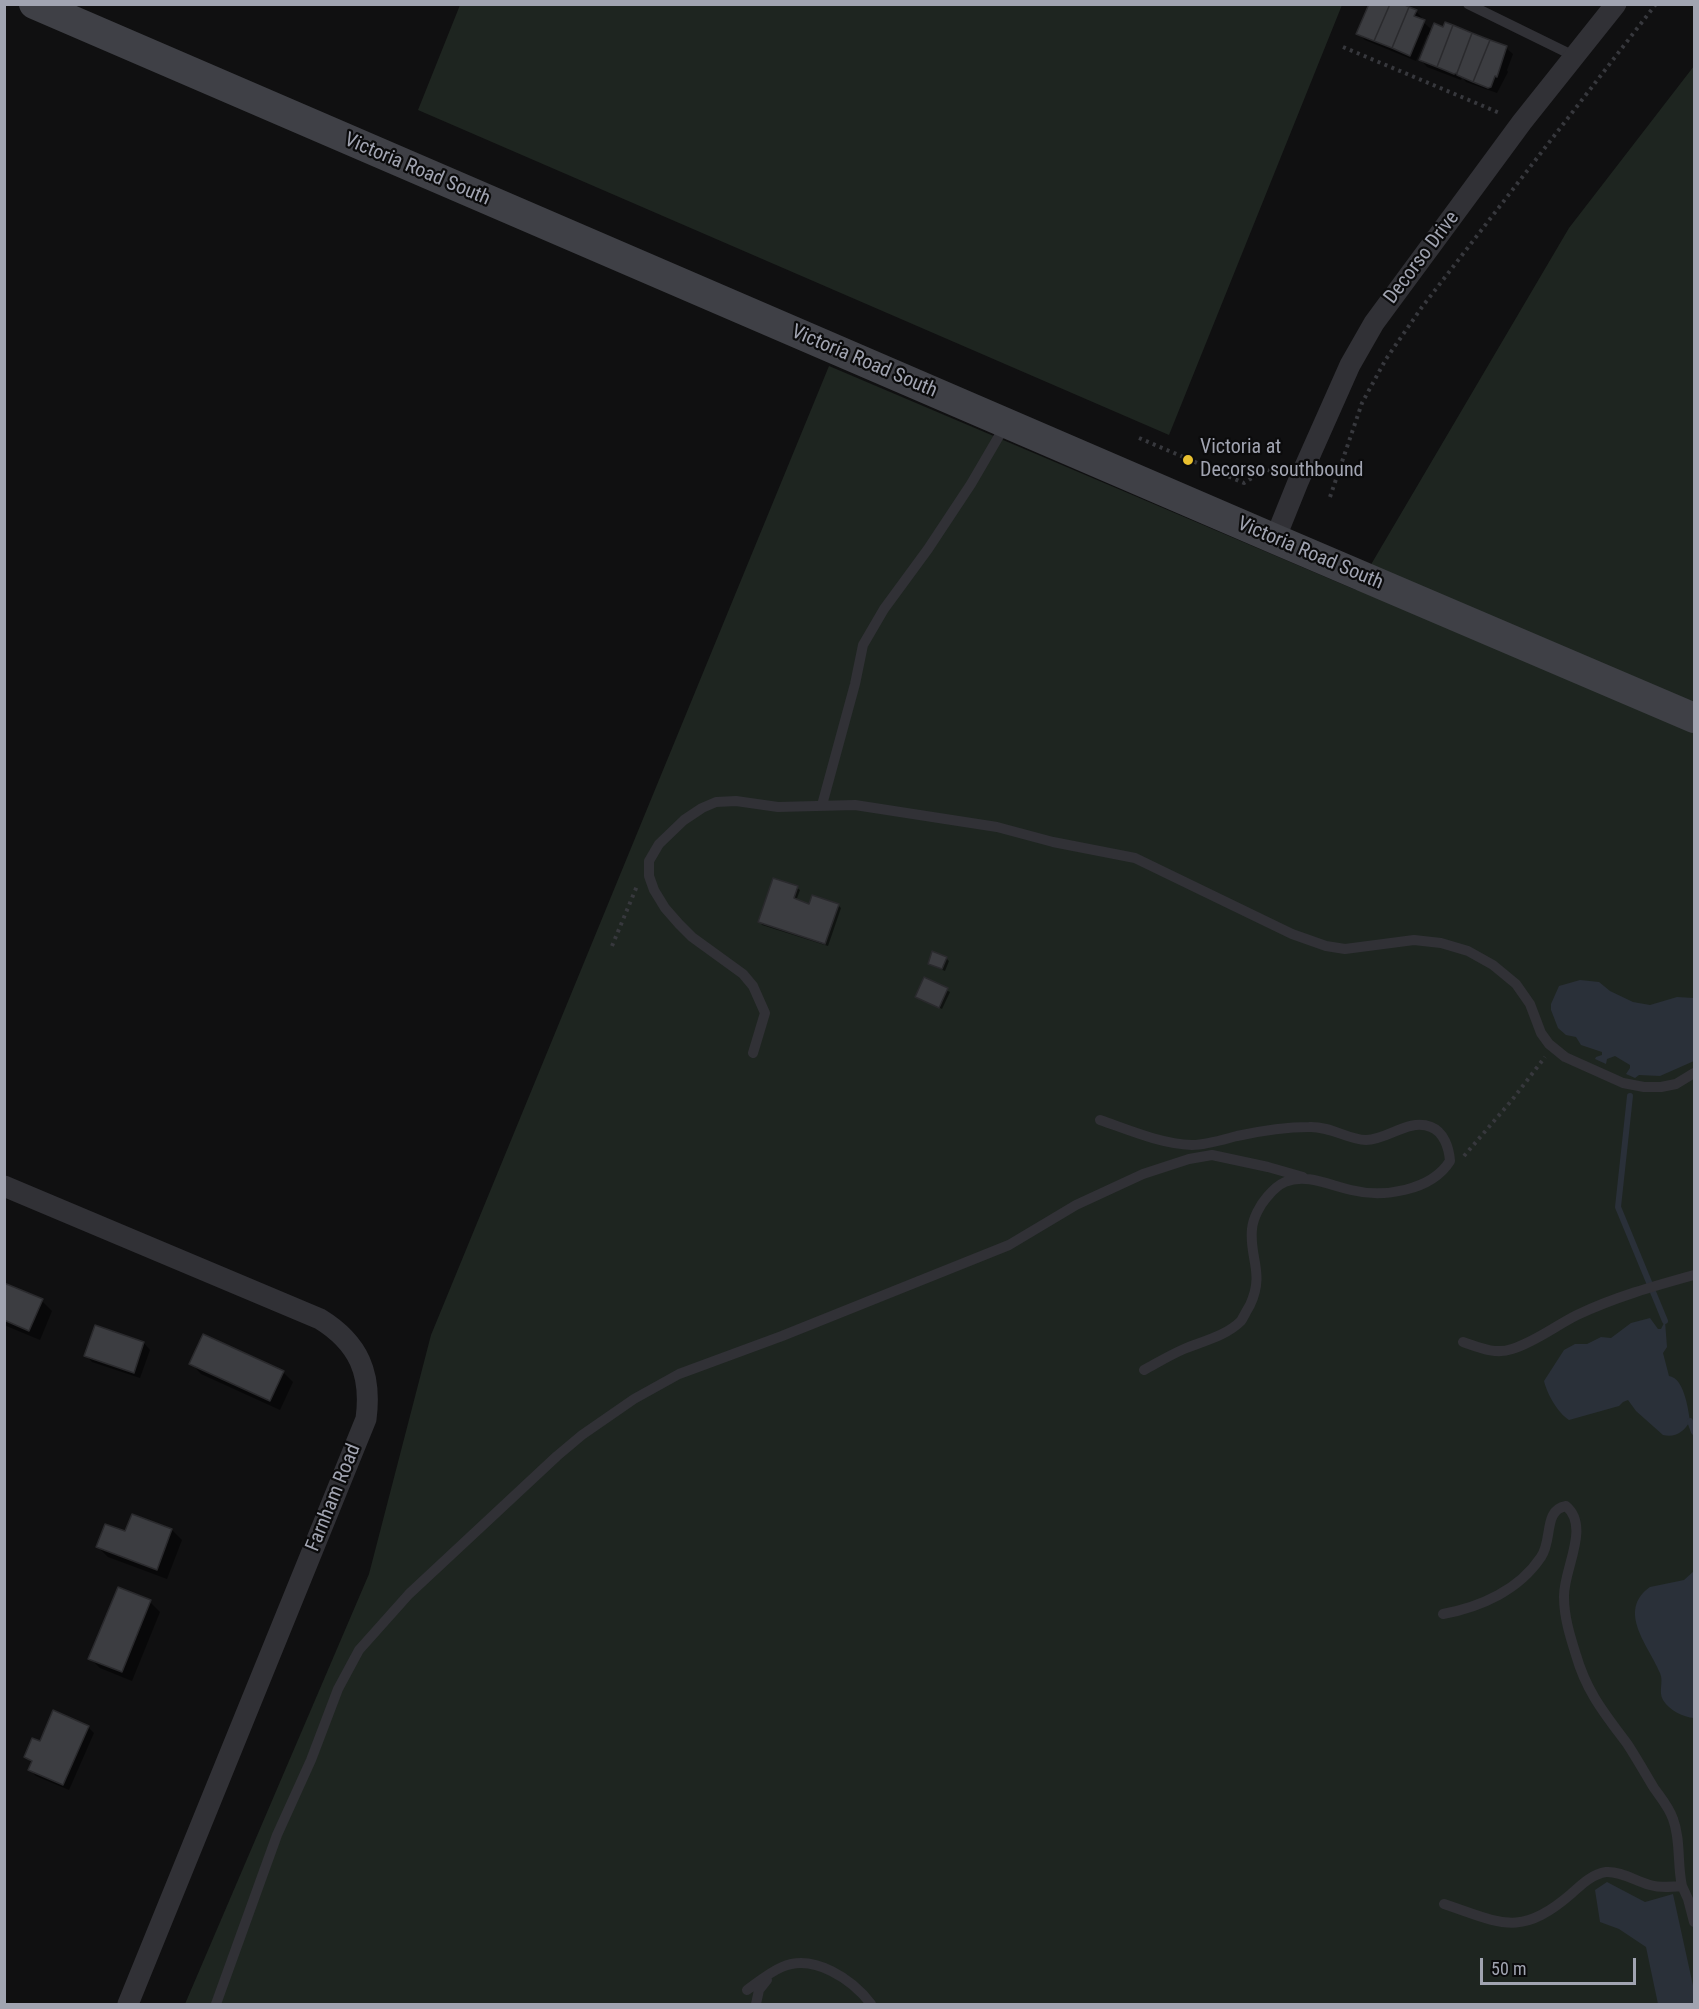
<!DOCTYPE html>
<html>
<head>
<meta charset="utf-8">
<style>
	body { margin:0 }
	#map { position:relative; width:1699px; height:2009px; overflow:hidden; background:#101011; font-family:"Roboto Condensed",sans-serif }
	canvas { display:block }
	.frame { position:absolute; inset:0; border:6px solid #a1a4b1; pointer-events:none }
	.scale { position:absolute; left:1480px; top:1958px; width:156px; height:27px; box-sizing:border-box; border:3px solid #a1a4b1; border-top:0; padding-left:8px; font-size:18px; line-height:21px; white-space:nowrap; color:#a1a4b1; -webkit-text-stroke:4px #0b0b0c; paint-order:stroke }
</style>
</head>
<body>
<div id="map">
<canvas width="1699" height="2009"></canvas>
<div class="frame"></div>
<div class="scale">50 m</div>
</div>
<script>
const context = document.querySelector('canvas').getContext('2d');
context.lineJoin = 'round';
function paint(path, color) { context.fillStyle = color; context.fill(path, 'evenodd'); }
function trace(path, color, width, dash) { context.strokeStyle = color; context.lineWidth = width; context.lineCap = dash ? 'butt' : 'round'; context.setLineDash(dash || []); context.stroke(path); }
function label(font, color, halo, rows, align = 'center') {
  context.font = font + ' "Roboto Condensed",sans-serif'; context.lineWidth = 4.5; context.setLineDash([]); context.textBaseline = 'middle'; context.strokeStyle = halo; context.fillStyle = color; for (const [text, x, y, turn = 0] of rows) {
    context.save(); context.translate(x, y); context.rotate((+turn || 0) * Math.PI / 180); context.textAlign = isNaN(turn) ? turn : align; if (halo) context.strokeText(text, 0, 0); context.fillText(text, 0, 0); context.restore();
  }
}
paint(new Path2D(`
	M460,5V4L1342,5L1169,435L418,110Z
	M1694,66V2004H185L369,1574L431,1335L829,366L1356,590L1569,228Z`), '#1e2520');
paint(new Path2D(`
	M1580,980L1599,982L1610,991L1633,1002L1650,1005L1677,997L1694,998V1061L1660,1076L1639,1075L1635,1078L1626,1074L1630,1068V1065L1615,1056L1607,1059L1606,1064L1595,1059L1596,1057L1602,1055V1052L1581,1045L1576,1037L1566,1035L1558,1028L1551,1010V1004L1559,986Z
	M1650,1318L1658,1329H1661L1665,1321L1667,1347L1663,1353L1669,1376C1684,1378 1688,1408 1690,1421C1684,1432 1675,1438 1663,1435L1636,1411L1628,1400L1623,1402L1619,1406L1569,1420C1558,1413 1547,1394 1544,1381L1564,1350L1575,1344H1587L1601,1337L1611,1338L1631,1323Z
	M1694,1571V1718C1683,1717 1670,1711 1663,1700C1658,1691 1664,1682 1660,1673C1649,1646 1616,1611 1650,1587L1684,1580Z
	M1607,1882L1645,1902L1673,1894L1694,1990L1693,2004H1658L1646,1947L1619,1929L1600,1922L1595,1890Z`), '#2a3039');
paint(new Path2D(`
	M1416,11L1422,18L1421,20L1432,30L1506,48L1513,54L1507,70L1508,72L1497,93L1466,82L1462,77L1461,80L1427,67L1421,60L1430,36L1427,35L1416,61L1365,40L1358,33Z
	M797,888L800,890L796,901L810,905H838L841,908L828,946L762,925L760,922Z
	M946,958L949,961L945,971L929,964Z
	M924,979L950,992L942,1009L916,996Z
	M4,1285L42,1301L52,1311L40,1340L4,1325Z
	M144,1343L150,1350L140,1378L92,1362L86,1355Z
	M191,1363L283,1372L293,1382L280,1410L201,1374Z
	M133,1516L172,1530L182,1540L167,1579L108,1557L98,1547L126,1533Z
	M150,1602L160,1612L132,1681L100,1668L90,1658Z
	M88,1727L94,1733L69,1790L36,1776L29,1769L32,1763L26,1757L41,1743Z`), '#0007');
trace(new Path2D(`
	M1630,1096L1618,1207L1665,1321
	M1690,1421L1694,1432`), '#2a3039', 6);
const building = new Path2D(`
	M1369,4H1390L1374,41L1356,34Z
	M1390,4H1403L1409,7L1392,48L1374,41Z
	M1409,7L1417,10L1414,16L1425,20L1410,56L1392,48Z
	M1445,22L1453,25L1437,67L1419,60L1434,23L1443,27Z
	M1453,25L1472,33L1457,73L1454,74L1437,67Z
	M1472,33L1490,40L1473,82L1457,75V73Z
	M1490,40L1507,46L1497,77L1495,76L1491,87L1488,88L1473,82Z
	M773,878L798,886L794,898L809,904L812,895L839,904L825,944L758,922Z
	M932,951L947,957L942,969L928,964Z
	M924,977L948,988L939,1008L915,997Z
	M4,1283L43,1299L29,1331L4,1320Z
	M95,1325L144,1342L134,1373L84,1356Z
	M203,1334L284,1371L270,1401L189,1364Z
	M132,1514L172,1529L157,1570L96,1547L105,1524L125,1531Z
	M118,1587L151,1600L122,1672L88,1659Z
	M53,1710L89,1726L63,1785L28,1770L32,1761L24,1757L32,1738L40,1741Z`);
paint(building, '#3c3d41');
trace(building, '#2a2a2d', 1.5);
trace(new Path2D(`
	M1343,47L1502,114
	M1139,438L1244,483L1266,469L1280,475
	M1330,497L1362,403L1386,359L1422,307L1656,4
	M612,946L637,886
	M1464,1156L1512,1100L1545,1057`), '#37383d', 4, [3, 4.5]);
trace(new Path2D(`
	M1468,4L1574,56
	M822,805L855,684L863,645L884,609L928,549L971,484L1006,424
	M753,1053L765,1013L753,986L743,974L692,937L679,924L665,908L654,890L649,876V861L659,844L684,820L702,808L716,802L736,801L778,807L855,805L997,827L1053,842L1135,858L1292,934L1326,946L1345,949L1414,940L1441,943L1468,951L1493,965L1516,984L1530,1004L1541,1033L1549,1044L1565,1057L1623,1083L1644,1087H1661L1676,1084L1694,1073
	M1100,1120C1129,1130 1161,1144 1192,1145C1207,1145 1222,1140 1237,1136C1260,1131 1285,1127 1309,1127C1331,1126 1348,1140 1366,1140C1388,1140 1408,1118 1431,1127C1444,1132 1449,1148 1450,1161C1431,1191 1383,1198 1351,1190C1329,1185 1306,1173 1285,1182C1278,1185 1272,1191 1267,1197C1260,1205 1253,1218 1252,1229C1249,1258 1265,1273 1250,1305C1247,1310 1244,1316 1241,1321C1226,1336 1203,1341 1184,1349C1170,1355 1157,1363 1144,1370
	M1463,1342C1478,1347 1495,1355 1512,1349C1535,1342 1555,1326 1577,1315C1615,1297 1654,1286 1694,1275
	M1443,1614C1481,1607 1519,1590 1541,1557C1553,1540 1543,1510 1566,1506C1591,1527 1563,1570 1564,1597C1564,1617 1570,1636 1576,1655C1587,1693 1605,1714 1628,1745C1637,1759 1645,1773 1654,1788C1661,1798 1669,1807 1673,1819C1681,1840 1677,1864 1682,1886
	M1444,1904C1501,1923 1520,1938 1571,1894C1581,1885 1592,1874 1606,1872C1621,1871 1635,1881 1650,1885C1660,1888 1671,1887 1682,1886L1688,1899L1694,1922
	M747,1990C758,1982 770,1972 782,1967C814,1953 853,1980 871,2004
	M216,2004L277,1835L311,1760L338,1689L359,1650L409,1594L557,1456L582,1435L634,1399L679,1374L782,1336L1009,1245L1076,1205L1143,1174L1189,1159L1212,1155L1268,1167L1303,1177
	M756,2004L759,1990L767,1980`), '#313136', 10);
trace(new Path2D(`
	M1275,539L1298,482L1350,365L1374,323L1522,122L1616,4
	M4,1186L320,1319C359,1343 372,1374 366,1419L128,2004`), '#313136', 21);
trace(new Path2D(`
	M34,4L1275,539L1694,718`), '#3f4046', 30);
for (const [x, y, r, color] of [
	[1188,460,6,"#e9c030"]
]) { const dot = new Path2D(); dot.arc(x, y, r, 0, 2 * Math.PI); context.fillStyle = color; context.fill(dot); trace(dot, '#0b0b0c', 2); }
label('20px', '#a1a4b1', '#0b0b0c', [
	["Victoria Road South",417,170,23],
	["Decorso Drive",1422,258,-53],
	["Victoria Road South",864,362,23],
	["Victoria Road South",1310,554,23],
	["Farnham Road",334,1498,-68]
]);
label('20px', '#a1a4b1', '#0b0b0c', [
	["Victoria at",1200,448],
	["Decorso southbound",1200,471]
], 'left');
</script>
</body>
</html>
